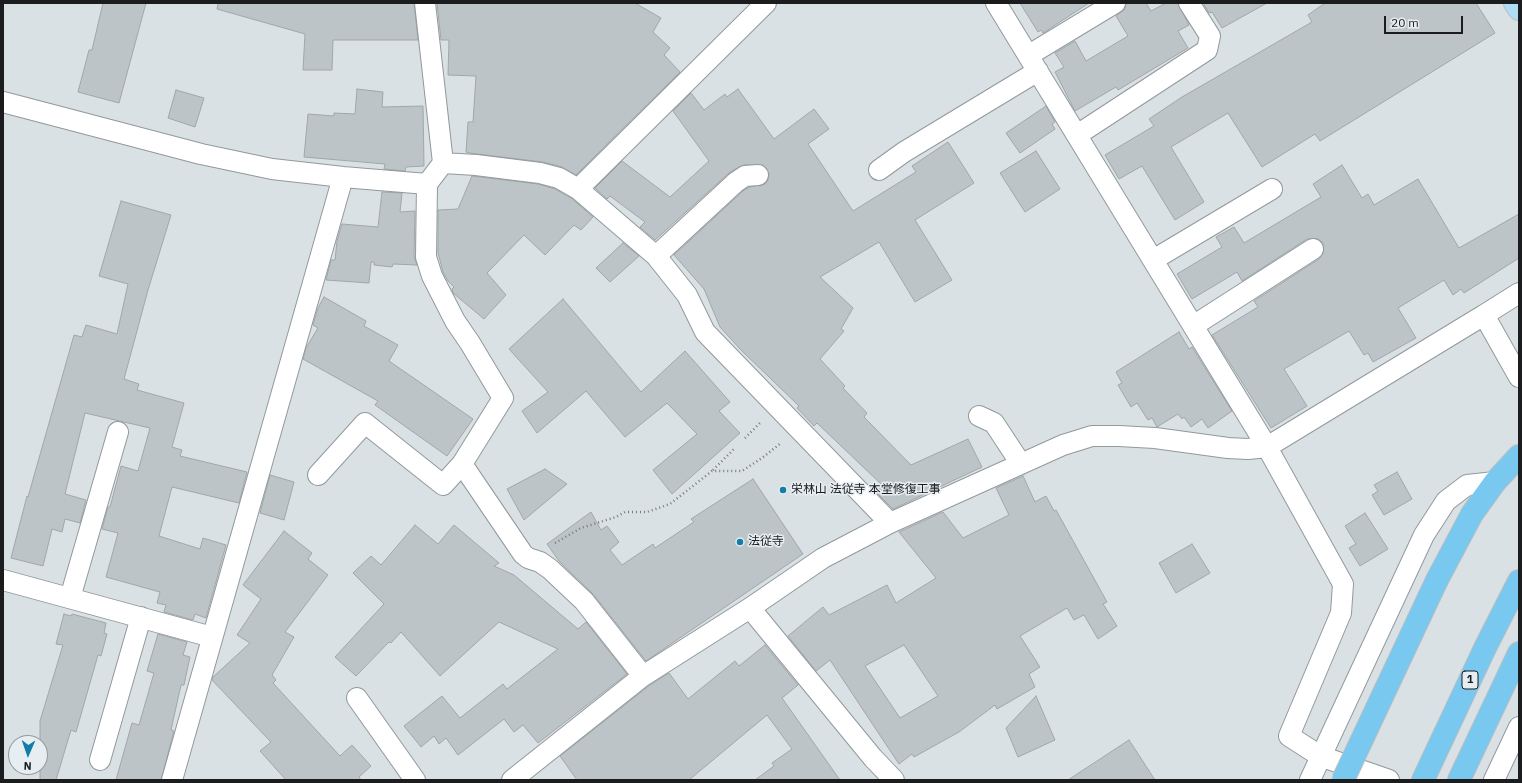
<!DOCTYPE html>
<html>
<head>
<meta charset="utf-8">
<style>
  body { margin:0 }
  #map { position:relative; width:1522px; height:783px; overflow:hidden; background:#dae1e5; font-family:"IBM Plex Sans",sans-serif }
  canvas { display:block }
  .frame { position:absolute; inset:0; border:4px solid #1a1c1e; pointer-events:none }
  .north { position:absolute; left:8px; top:735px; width:40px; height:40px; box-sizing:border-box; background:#e7eef2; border:1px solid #959a9d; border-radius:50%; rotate:182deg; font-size:11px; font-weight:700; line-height:16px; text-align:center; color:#1a1c1e }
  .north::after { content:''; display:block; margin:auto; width:14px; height:18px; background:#127ea7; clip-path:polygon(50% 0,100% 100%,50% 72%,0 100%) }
  .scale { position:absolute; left:1384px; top:16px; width:79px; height:18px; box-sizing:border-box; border:2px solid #1a1c1e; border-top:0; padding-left:5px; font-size:12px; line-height:14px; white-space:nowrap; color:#1a1c1e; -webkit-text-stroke:3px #e7eef2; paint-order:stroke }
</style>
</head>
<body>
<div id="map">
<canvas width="1522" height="783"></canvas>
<div class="frame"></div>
<div class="north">N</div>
<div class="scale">20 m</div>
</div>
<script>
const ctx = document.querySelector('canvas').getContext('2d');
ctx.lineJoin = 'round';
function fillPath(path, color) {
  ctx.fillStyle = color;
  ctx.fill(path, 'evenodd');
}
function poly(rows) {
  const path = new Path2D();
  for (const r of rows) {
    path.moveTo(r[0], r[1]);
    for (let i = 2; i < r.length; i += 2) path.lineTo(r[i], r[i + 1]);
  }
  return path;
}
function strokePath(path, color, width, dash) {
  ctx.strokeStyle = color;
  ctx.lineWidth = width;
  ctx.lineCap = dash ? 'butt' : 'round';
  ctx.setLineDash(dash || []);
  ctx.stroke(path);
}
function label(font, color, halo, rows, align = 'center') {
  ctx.font = font + ' "IBM Plex Sans","Noto Sans JP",sans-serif';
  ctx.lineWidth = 3;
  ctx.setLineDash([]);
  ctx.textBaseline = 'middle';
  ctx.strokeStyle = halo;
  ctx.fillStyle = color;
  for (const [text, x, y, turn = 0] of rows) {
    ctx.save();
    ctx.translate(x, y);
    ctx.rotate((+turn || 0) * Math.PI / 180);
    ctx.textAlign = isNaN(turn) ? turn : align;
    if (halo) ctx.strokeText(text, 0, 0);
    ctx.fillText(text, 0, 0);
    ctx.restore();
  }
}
const building = poly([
  [103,3,146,3,119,103,78,92,89,50,92,50,103,3],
  [218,3,414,3,418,40,333,40,332,70,303,70,305,34,217,9,218,3],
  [437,3,635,3,661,18,653,32,670,48,664,55,680,72,576,175,562,167,543,162,469,153,466,152,468,122,473,122,476,76,448,75,449,40,441,40,437,3],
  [1020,3,1089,3,1043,33,1041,30,1038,32,1020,3],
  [1126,3,1146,3,1151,11,1166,3,1178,3,1189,25,1178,31,1188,48,1118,90,1116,87,1075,111,1055,72,1064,67,1055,53,1075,41,1086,61,1128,36,1116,16,1125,9,1126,3],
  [1203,3,1267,3,1222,28,1212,12,1209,13,1203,3],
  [1325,3,1476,3,1495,33,1320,141,1315,134,1262,167,1228,113,1171,147,1204,202,1175,220,1142,166,1119,179,1105,155,1154,126,1149,119,1182,97,1312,22,1308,15,1325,3],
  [357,89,383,92,382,107,423,106,424,166,406,167,405,171,384,169,385,164,304,157,308,114,334,116,334,113,355,114,357,89],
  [738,89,774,139,814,109,829,129,808,144,853,211,916,172,912,166,948,142,974,183,915,220,952,280,915,302,879,242,820,277,853,308,841,329,844,331,820,359,845,386,843,388,867,413,864,417,911,465,968,439,982,467,893,509,873,489,881,484,817,423,814,426,797,408,799,406,741,350,720,327,704,289,674,255,743,191,749,187,765,184,768,180,769,174,763,165,744,165,730,172,655,240,640,227,645,222,610,196,607,199,595,188,622,161,670,197,709,161,673,111,691,93,704,110,725,94,727,97,738,89],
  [176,90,204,98,195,127,168,118,176,90],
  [1046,106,1055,122,1052,124,1055,129,1020,153,1006,133,1046,106],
  [1036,151,1060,189,1025,212,1000,173,1036,151],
  [1342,165,1362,198,1368,194,1374,205,1418,179,1459,248,1519,214,1519,258,1464,293,1461,289,1453,295,1444,280,1398,308,1416,338,1373,362,1368,353,1364,355,1349,331,1284,369,1307,406,1271,428,1212,335,1258,307,1254,301,1319,259,1323,254,1323,243,1318,239,1307,239,1242,281,1237,272,1192,299,1177,274,1222,247,1216,237,1234,227,1244,243,1321,197,1313,184,1342,165],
  [472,176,538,184,555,189,571,198,593,217,581,230,574,225,545,255,524,235,487,273,506,295,484,319,453,293,452,289,454,287,448,281,443,272,438,253,438,210,458,209,472,176],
  [382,192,402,193,400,212,415,211,414,257,417,265,393,264,392,267,374,265,374,262,371,262,369,283,326,280,331,260,335,260,337,241,342,224,378,227,382,192],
  [121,201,171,215,148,290,124,379,139,384,137,390,184,403,172,447,182,450,180,456,247,472,239,503,172,487,159,536,200,549,203,538,226,545,206,618,195,614,193,620,164,612,166,605,157,603,160,592,106,577,118,533,102,529,108,507,110,507,121,466,138,471,150,428,85,413,65,494,86,500,80,523,65,519,62,532,52,529,43,566,11,558,27,496,28,497,74,335,82,337,86,325,117,334,128,284,99,276,121,201],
  [623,243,639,256,610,282,596,268,623,243],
  [324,297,366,321,364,326,398,345,389,361,473,419,447,456,375,405,378,401,303,359,306,348,318,328,313,325,318,308,324,297],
  [563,299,641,392,685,351,730,402,719,411,740,433,672,494,653,470,697,434,667,403,625,437,586,391,537,433,522,411,548,392,509,349,563,299],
  [1179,332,1189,349,1192,347,1232,411,1208,428,1202,419,1191,427,1184,417,1182,419,1178,414,1157,427,1152,418,1148,420,1137,403,1131,407,1118,385,1122,383,1116,372,1179,332],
  [545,469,567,484,524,520,507,489,545,469],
  [1397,472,1412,499,1384,515,1372,495,1378,491,1374,485,1397,472],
  [270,475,294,482,284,520,260,513,270,475],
  [1023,476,1035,502,1046,496,1054,511,1056,510,1107,602,1103,604,1117,626,1098,639,1084,615,1074,620,1067,608,1020,636,1040,667,1029,674,1035,687,997,709,995,705,959,732,914,757,912,754,899,764,830,660,816,671,788,636,823,607,829,615,887,585,896,603,936,578,899,532,943,512,963,538,1009,515,996,488,1023,476],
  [904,645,938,696,900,718,865,666,904,645],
  [753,479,803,554,646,661,593,594,559,561,547,544,591,512,601,530,607,526,619,542,610,550,622,565,653,544,655,548,694,522,691,519,753,479],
  [1365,513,1388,549,1360,566,1349,548,1356,544,1345,526,1365,513],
  [415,525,438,544,454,525,499,563,494,566,514,575,578,629,586,622,627,674,538,743,523,725,514,732,504,719,458,755,446,738,439,744,434,736,421,747,404,726,442,696,460,718,503,684,507,689,558,649,499,622,440,676,401,632,391,643,389,642,356,676,335,657,384,604,353,573,371,556,381,565,415,525],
  [284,531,312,553,308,559,328,575,285,632,294,637,272,675,276,680,273,683,340,756,352,745,371,766,359,777,361,780,286,780,260,751,271,742,212,680,213,677,250,643,237,635,261,599,243,585,284,531],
  [1192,544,1210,573,1176,593,1159,563,1192,544],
  [64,614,71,616,72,614,106,623,104,633,107,634,101,656,98,655,76,732,71,730,56,780,40,780,40,721,63,645,56,644,64,614],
  [158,634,187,642,183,655,190,657,184,685,181,685,171,730,174,731,161,780,116,780,132,723,139,725,154,673,147,671,158,634],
  [765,645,798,685,782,698,840,780,755,780,774,766,772,763,792,749,767,715,689,780,577,780,560,756,650,685,669,673,688,699,735,661,739,666,765,645],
  [1036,696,1055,740,1018,757,1006,728,1036,696],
  [1129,740,1155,780,1068,780,1129,740]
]);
fillPath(building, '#bdc4c8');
strokePath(building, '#a0a6aa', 1);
const street = poly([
  [996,3,1267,447,1343,584,1341,613,1289,736,1320,756,1389,780],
  [1029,55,1115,3],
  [3,102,201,154,272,169,343,177,427,184,443,163,425,3],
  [1077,135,1207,50,1210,36,1189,3],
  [443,163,476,165,540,173,559,178,578,189,656,256,687,295,705,332,890,523],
  [879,170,904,152,1038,71],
  [578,189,766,3],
  [656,256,736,182,745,176,758,175],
  [1153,260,1272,189],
  [1484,315,1519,293],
  [1193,326,1313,249],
  [979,416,994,423,1021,464],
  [462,464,523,554,528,558,540,562,550,569,584,601,643,676],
  [318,475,365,423,443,485,462,464,503,398,470,343,455,321,432,276,426,257,427,184],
  [3,580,212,637],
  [70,598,118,432],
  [750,608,873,758,894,780],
  [357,698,415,780],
  [100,760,141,617],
  [172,780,343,177],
  [512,780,643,676,750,608,823,558,890,523,1063,445,1092,436,1119,436,1155,438,1228,448,1248,449,1267,447,1484,315,1519,377],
  [1310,780,1424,535,1446,501,1467,485,1495,482],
  [1494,780,1519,727]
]);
const primary = poly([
  [1515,3,1519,9]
]);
const highway = poly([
  [1437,580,1472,514,1495,482,1519,456],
  [1423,780,1485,648,1519,581],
  [1459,780,1519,653]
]);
strokePath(street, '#92999c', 22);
strokePath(primary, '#bfbfc0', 24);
strokePath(highway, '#bfbfc0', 24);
strokePath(poly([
  [745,438,761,422],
  [713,470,734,449],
  [555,543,581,528,616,517,625,512,647,512,670,504,712,471,742,471,762,458,781,443]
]), '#777b7e', 2.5, [1, 3]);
strokePath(street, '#fff', 20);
strokePath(primary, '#aedef5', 22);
strokePath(highway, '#78c8ef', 22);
const highwayBridge = poly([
  [1343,780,1437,580]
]);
strokePath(highwayBridge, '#bfbfc0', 24, []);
strokePath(highwayBridge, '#78c8ef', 22);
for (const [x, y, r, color] of [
  [783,490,4,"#127ea7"],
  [740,542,4,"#127ea7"]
]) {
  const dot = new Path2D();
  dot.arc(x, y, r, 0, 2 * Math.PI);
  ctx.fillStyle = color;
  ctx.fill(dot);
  strokePath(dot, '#e7eef2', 1.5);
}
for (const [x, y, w] of [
  [1470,680,16]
]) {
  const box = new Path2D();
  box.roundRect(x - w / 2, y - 9, w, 18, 3);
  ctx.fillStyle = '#e7eef2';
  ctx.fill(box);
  strokePath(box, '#1a1c1e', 1);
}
label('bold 11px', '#1a1c1e', null, [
  ["1",1470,680]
]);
label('12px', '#1a1c1e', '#e7eef2', [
  ["栄林山 法従寺 本堂修復工事",791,490],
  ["法従寺",748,542]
], 'left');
</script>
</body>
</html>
